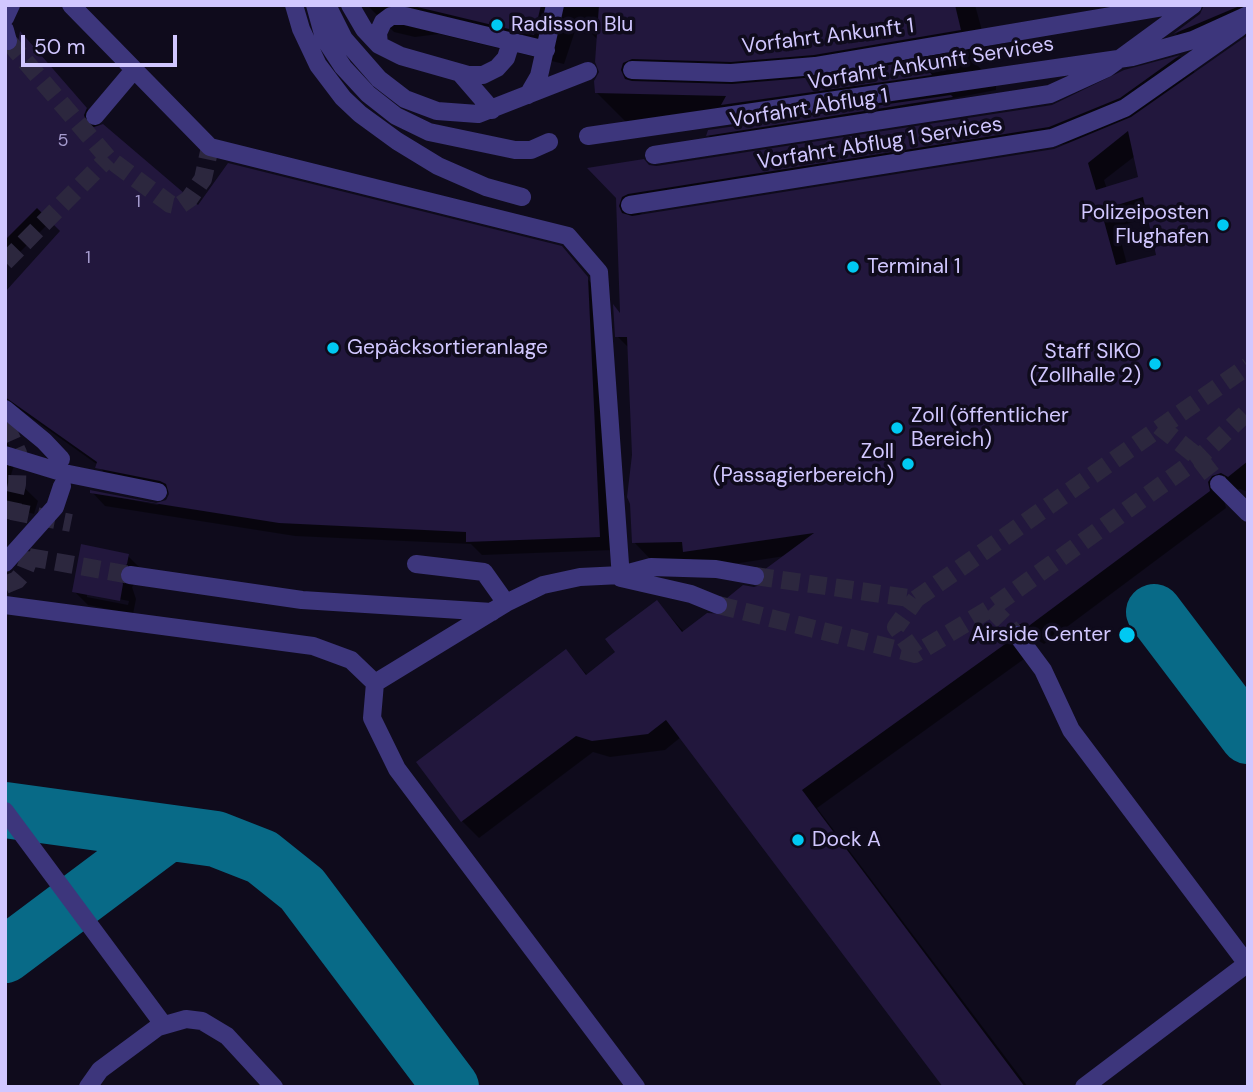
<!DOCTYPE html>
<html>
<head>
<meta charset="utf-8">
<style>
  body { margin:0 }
  #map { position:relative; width:1253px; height:1092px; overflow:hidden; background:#0f0b1c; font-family:"DM Sans",sans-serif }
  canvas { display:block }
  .frame { position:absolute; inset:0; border:7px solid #d1c7ff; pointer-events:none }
  .scale { position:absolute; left:21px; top:35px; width:156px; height:32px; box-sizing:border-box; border:4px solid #d1c7ff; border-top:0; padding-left:9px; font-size:21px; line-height:24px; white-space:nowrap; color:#d1c7ff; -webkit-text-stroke:5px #0f0b1c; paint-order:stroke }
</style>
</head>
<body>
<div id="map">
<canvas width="1253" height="1092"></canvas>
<div class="frame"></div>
<div class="scale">50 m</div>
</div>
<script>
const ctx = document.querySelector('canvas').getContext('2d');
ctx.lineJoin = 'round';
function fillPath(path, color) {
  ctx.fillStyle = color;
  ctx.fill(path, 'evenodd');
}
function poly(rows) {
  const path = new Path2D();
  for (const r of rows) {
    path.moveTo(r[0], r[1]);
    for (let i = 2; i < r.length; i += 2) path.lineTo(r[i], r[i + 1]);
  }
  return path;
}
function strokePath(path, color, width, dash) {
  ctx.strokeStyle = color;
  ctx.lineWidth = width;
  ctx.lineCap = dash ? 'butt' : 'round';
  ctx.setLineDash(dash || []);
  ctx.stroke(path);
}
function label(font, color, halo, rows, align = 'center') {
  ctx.font = font + ' "DM Sans",sans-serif';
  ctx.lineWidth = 7;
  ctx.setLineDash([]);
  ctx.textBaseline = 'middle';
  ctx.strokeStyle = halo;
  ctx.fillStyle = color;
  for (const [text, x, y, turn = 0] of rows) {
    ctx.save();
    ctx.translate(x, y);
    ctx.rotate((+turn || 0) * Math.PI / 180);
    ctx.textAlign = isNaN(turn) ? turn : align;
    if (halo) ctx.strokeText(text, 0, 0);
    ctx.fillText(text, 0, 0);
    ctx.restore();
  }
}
fillPath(poly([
  [367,5,975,5,990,60,974,62,996,84,996,90,716,144,708,135,741,125,626,122,596,92,601,72,598,40,583,25,576,28,564,64,439,34,415,37,394,32],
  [1204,5,1248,5,1248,27,1192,50,1176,34,1202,15],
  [21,34,100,123,98,128,198,208,570,259,592,284,613,550,482,555,471,544,295,536,105,506,92,492,157,505,167,501,171,493,111,481,98,465,5,399,5,294,62,231,52,220,5,267,5,54,17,51],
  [1248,36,1248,492,1240,489,1228,492,1224,500,1226,508,1044,644,1039,641,1028,642,1024,659,817,808,1028,1087,945,1087,681,737,665,750,610,757,593,752,479,838,462,821,418,763,566,651,588,676,617,652,657,602,684,632,725,616,754,589,764,585,785,556,701,569,691,559,651,560,634,542,630,349,617,336,622,316,617,197,649,167,1052,107,1125,71,1180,57,1196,74],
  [1070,143,1054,151,637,217,646,210],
  [1135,156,1140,178,1107,189,1104,180],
  [1149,217,1158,257,1127,264,1117,227],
  [5,439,20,462,14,465,11,475,38,501,34,514,17,509,5,518],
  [128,556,142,570,140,578,132,587,136,599,133,614,88,605,74,591],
  [87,593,129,601,128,605,87,597]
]), '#0007');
strokePath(poly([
  [1154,612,1248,736],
  [5,810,216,839,262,857,302,889,451,1087],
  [5,955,168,833]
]), '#086a87', 56);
fillPath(poly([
  [409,5,541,5,534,35],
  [599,5,955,5,961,30,814,55,731,62,632,59,623,63,621,70,625,79,632,81,732,84,816,77,967,52,968,56,967,60,928,70,932,75,721,105,726,96,595,93,594,81,599,72,595,62],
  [1204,5,1242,5,1173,34,1200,14],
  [20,31,87,108,84,115,87,124,94,127,103,124,198,205,228,163,562,246,588,277,600,537,466,542,466,532,279,523,90,493,90,490,156,503,166,500,169,494,166,484,160,481,95,468,97,462,5,397,5,292,60,231,37,208,5,240,5,52,17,48],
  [1248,35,1248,461,1228,477,1221,473,1212,476,1208,482,1210,491,1026,628,1021,624,1011,626,1006,631,1008,642,802,790,1025,1087,943,1087,666,720,648,734,592,741,576,736,461,822,416,762,566,649,586,675,615,652,605,639,657,600,682,632,707,613,724,614,729,609,727,598,743,585,754,587,763,584,766,577,764,570,814,533,683,552,682,542,632,543,630,504,627,497,632,455,627,337,615,337,613,304,620,313,616,198,587,168,644,159,649,165,656,166,1052,105,1124,70,1180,55,1120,98,1049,127,628,194,622,197,619,206,622,213,632,216,1054,149,1131,117],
  [1128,131,1138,177,1096,190,1088,163],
  [1143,197,1156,255,1116,265,1101,210],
  [951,95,953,97,706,136,708,130],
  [81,544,129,554,127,564,119,573,123,584,120,601,72,592]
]), '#22173d');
strokePath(poly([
  [8,41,108,158,170,204,179,206,189,199,203,179,210,147],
  [5,262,108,158],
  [5,424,18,453,17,484,8,526],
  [1159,426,1199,458,1219,484],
  [11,511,71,523],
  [29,557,130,575],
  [755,576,916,599,1248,366],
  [5,585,17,580,24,572,28,562,27,546],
  [718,605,915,654,991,608,1199,458,1248,411],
  [991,608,1017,635],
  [915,654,896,627,916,599]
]), '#2c273e', 18, [18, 9]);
strokePath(poly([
  [71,5,210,147,568,236,599,272,621,578,691,594,718,605],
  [294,5,301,29,318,65,343,98,360,114,397,141,438,166,486,187,522,197],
  [315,5,324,38,343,67,368,94,396,116,429,132,515,150,531,150,549,142],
  [327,5,344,39,379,79,405,99,437,111,478,114,588,71],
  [350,5,364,29,379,45,401,56,468,75,483,75,497,68,506,58,511,42],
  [5,18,11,5],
  [5,30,8,41],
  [379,45,378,33,383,22,391,16,405,16,546,50],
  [632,70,731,73,815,66,1176,5],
  [460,73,492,110],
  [528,95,539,76,555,5],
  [95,116,133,71],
  [588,136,1132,57,1193,40,1248,15],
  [654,155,1050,94,1107,68,1193,5],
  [630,205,1052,138,1125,108,1239,28],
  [5,409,44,441,61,459],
  [5,455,64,473,158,492],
  [1219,484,1248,513],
  [5,563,55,507,62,486],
  [416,564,484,572,506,603],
  [130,575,302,600,492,612],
  [5,605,313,646,351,660,375,683,506,603,543,585,580,577,621,575,651,567,716,569,755,576],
  [1017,635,1043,670,1071,730,1248,965],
  [375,683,372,718,397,769,636,1087],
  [5,811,163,1024],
  [88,1087,100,1070,158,1027,186,1019,202,1021,227,1036,274,1087],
  [1084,1087,1248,963]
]), '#3d367c', 18);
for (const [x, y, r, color] of [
  [497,25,7,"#00c9f2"],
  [1223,225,7,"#00c9f2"],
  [853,267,7,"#00c9f2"],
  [333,348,7,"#00c9f2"],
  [1155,364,7,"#00c9f2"],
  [897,428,7,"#00c9f2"],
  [908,464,7,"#00c9f2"],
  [1127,635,9,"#00c9f2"],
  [798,840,7,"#00c9f2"]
]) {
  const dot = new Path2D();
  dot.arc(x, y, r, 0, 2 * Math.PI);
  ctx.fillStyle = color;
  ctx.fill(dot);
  strokePath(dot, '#0f0b1c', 2.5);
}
label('18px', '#a59bce', null, [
  ["5",63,141],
  ["1",138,202],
  ["1",88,258]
]);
label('21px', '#d1c7ff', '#0f0b1c', [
  ["Radisson Blu",511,25],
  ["Polizeiposten",1209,213,"right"],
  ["Flughafen",1209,237,"right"],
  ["Terminal 1",867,267],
  ["Gepäcksortieranlage",347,348],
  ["Staff SIKO",1141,352,"right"],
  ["(Zollhalle 2)",1141,376,"right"],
  ["Zoll (öffentlicher",911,416],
  ["Bereich)",911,440],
  ["Zoll",894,452,"right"],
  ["(Passagierbereich)",894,476,"right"],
  ["Airside Center",1111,635,"right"],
  ["Dock A",812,840]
], 'left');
label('21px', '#d1c7ff', '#0f0b1c', [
  ["Vorfahrt Ankunft 1",828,37,-7],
  ["Vorfahrt Ankunft Services",931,64,-9],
  ["Vorfahrt Abflug 1",809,109,-9],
  ["Vorfahrt Abflug 1 Services",880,144,-9]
]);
</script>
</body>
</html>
